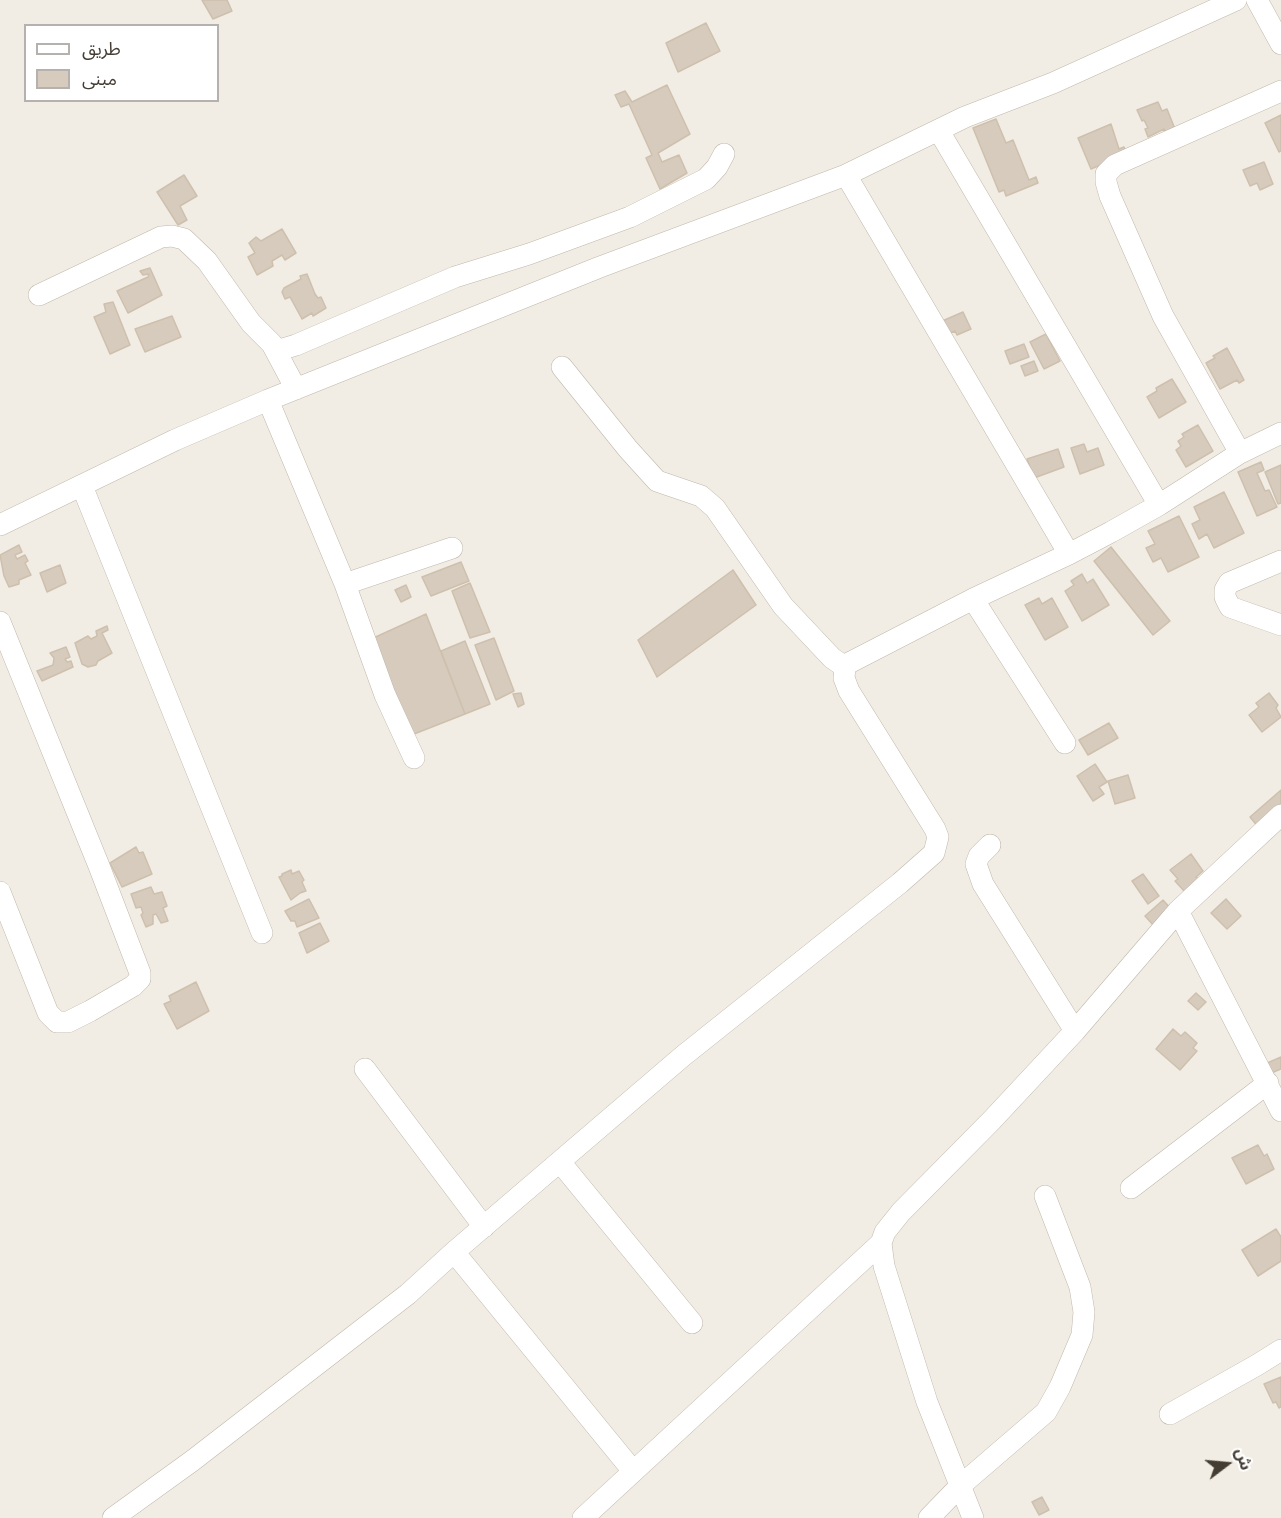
<!DOCTYPE html>
<html>
<head>
<meta charset="utf-8">
<style>
  body { margin:0 }
  #map { position:relative; width:1281px; height:1518px; overflow:hidden; background:#f2ede4; font-family:"Golos Text","Noto Sans Arabic",sans-serif }
  canvas { display:block }
  .legend { position:absolute; left:24px; top:24px; width:195px; height:78px; box-sizing:border-box; background:#fff; border:2px solid #b4b1ae; margin:0; padding:8px 10px; list-style:none; font-size:18px; color:#443d34 }
  .legend li { display:flex; align-items:center; gap:12px; height:30px }
  .legend b { width:30px; border:2px solid #b4b1ae }
  .north { position:absolute; left:1197px; top:1434px; width:60px; height:60px; -webkit-text-stroke:4px #fff; paint-order:stroke; rotate:74deg; font-size:16px; font-weight:700; line-height:24px; text-align:center; color:#443d34 }
  .north::after { content:''; display:block; margin:auto; width:21px; height:27px; background:#443d34; clip-path:polygon(50% 0,100% 100%,50% 72%,0 100%) }
</style>
</head>
<body>
<div id="map">
<canvas width="1281" height="1518"></canvas>
<ul class="legend">
<li><b style="height:8px;background:#fff"></b>طريق</li>
<li><b style="height:16px;background:#d6cbbd"></b>مبنى</li>
</ul>
<div class="north">ش</div>
</div>
<script>
const ctx = document.querySelector('canvas').getContext('2d');
ctx.lineJoin = 'round';
function fillPath(path, color) {
  ctx.fillStyle = color;
  ctx.fill(path, 'evenodd');
}
function poly(rows) {
  const path = new Path2D();
  for (const r of rows) {
    path.moveTo(r[0], r[1]);
    for (let i = 2; i < r.length; i += 2) path.lineTo(r[i], r[i + 1]);
  }
  return path;
}
function strokePath(path, color, width, dash) {
  ctx.strokeStyle = color;
  ctx.lineWidth = width;
  ctx.lineCap = dash ? 'butt' : 'round';
  ctx.setLineDash(dash || []);
  ctx.stroke(path);
}
const building = poly([
  [202,0,227,0,232,11,213,19,202,0],
  [706,23,720,51,678,72,666,43,706,23],
  [667,85,690,134,658,153,662,162,679,155,687,173,660,189,646,158,652,155,629,104,621,107,615,95,625,91,632,102,667,85],
  [1158,102,1162,111,1167,109,1175,129,1166,133,1164,129,1148,137,1145,129,1148,128,1144,120,1142,121,1137,110,1158,102],
  [1281,115,1281,151,1279,152,1265,123,1281,115],
  [996,119,1006,143,1013,140,1029,180,1036,177,1038,183,1006,196,1004,190,999,192,973,128,996,119],
  [1111,124,1119,149,1124,147,1127,154,1091,169,1078,138,1111,124],
  [1264,162,1273,184,1260,190,1257,183,1250,186,1243,170,1264,162],
  [184,175,197,196,180,206,187,220,178,225,157,192,184,175],
  [282,229,296,253,285,260,282,255,272,261,273,266,257,275,248,257,255,253,249,243,256,237,261,241,282,229],
  [150,268,162,295,128,313,117,291,148,277,149,274,143,275,140,271,150,268],
  [307,274,315,294,318,298,321,297,326,308,313,316,312,313,302,319,290,297,285,299,282,292,284,288,301,279,300,276,307,274],
  [113,302,130,345,110,354,94,317,106,312,104,304,113,302],
  [963,312,971,329,957,335,955,331,946,335,940,322,963,312],
  [172,316,181,337,145,352,135,329,172,316],
  [1046,334,1060,361,1044,369,1030,342,1046,334],
  [1024,344,1029,357,1010,364,1005,351,1024,344],
  [1227,348,1244,380,1239,383,1237,380,1220,389,1206,363,1215,358,1213,356,1227,348],
  [1034,361,1038,371,1025,376,1021,366,1034,361],
  [1172,379,1186,402,1159,418,1147,397,1157,391,1156,388,1172,379],
  [1198,425,1213,451,1186,467,1176,450,1181,446,1178,441,1184,437,1182,434,1198,425],
  [1084,444,1087,452,1098,448,1104,465,1080,474,1071,448,1084,444],
  [1058,449,1064,467,1034,478,1027,459,1058,449],
  [1261,462,1264,470,1257,473,1265,491,1269,490,1277,507,1257,516,1238,472,1261,462],
  [1281,465,1281,503,1278,504,1265,472,1281,465],
  [1224,492,1244,533,1214,548,1207,534,1199,539,1192,524,1200,520,1194,507,1224,492],
  [1179,516,1199,557,1168,572,1161,558,1153,562,1146,548,1155,544,1148,531,1179,516],
  [19,545,22,552,15,555,17,559,25,555,28,561,25,563,31,575,19,580,19,584,9,587,4,576,0,555,19,545],
  [1111,547,1170,621,1153,635,1094,561,1111,547],
  [461,562,469,581,431,596,422,577,461,562],
  [60,565,66,583,47,592,40,573,60,565],
  [733,570,756,605,657,677,638,640,733,570],
  [1082,574,1087,583,1093,579,1109,605,1082,621,1065,591,1074,585,1071,581,1082,574],
  [470,583,490,632,470,638,452,591,470,583],
  [406,585,411,597,401,602,395,590,406,585],
  [1039,598,1042,604,1052,598,1068,627,1045,640,1025,605,1039,598],
  [426,614,465,714,409,736,369,640,426,614],
  [107,626,108,630,102,633,112,653,98,661,96,665,88,667,82,664,75,643,88,636,91,639,97,636,96,631,107,626],
  [494,638,514,691,496,700,475,645,494,638],
  [465,641,490,704,465,714,441,651,465,641],
  [66,647,70,657,65,659,67,662,71,661,73,667,42,681,37,671,53,665,54,658,50,653,66,647],
  [521,693,524,704,518,707,513,694,521,693],
  [1269,693,1278,705,1276,708,1281,717,1262,732,1249,715,1259,707,1256,703,1269,693],
  [1109,723,1118,738,1088,755,1079,740,1109,723],
  [1095,764,1107,782,1099,787,1104,794,1093,801,1077,776,1095,764],
  [1128,775,1135,798,1115,804,1108,781,1128,775],
  [1281,790,1281,808,1259,828,1250,817,1281,790],
  [136,847,139,853,143,852,152,874,122,887,110,863,136,847],
  [1191,854,1203,871,1196,877,1199,879,1185,892,1175,881,1178,879,1170,870,1191,854],
  [291,870,292,874,299,871,304,880,302,882,306,891,300,893,291,900,279,877,282,876,282,874,291,870],
  [1143,874,1159,896,1148,904,1132,881,1143,874],
  [151,887,154,894,162,892,167,906,163,908,168,921,161,923,156,914,153,915,153,924,146,927,141,915,143,913,141,907,136,908,131,894,151,887],
  [309,899,319,918,297,927,295,921,291,921,285,911,309,899],
  [1226,899,1241,916,1227,929,1211,913,1226,899],
  [1163,900,1172,910,1154,926,1145,916,1163,900],
  [320,923,329,941,307,953,299,933,320,923],
  [196,982,209,1011,177,1029,164,1004,171,1001,169,996,196,982],
  [1196,993,1206,1002,1198,1010,1188,1001,1196,993],
  [1173,1029,1181,1036,1185,1032,1197,1043,1193,1048,1197,1051,1180,1070,1156,1049,1173,1029],
  [1281,1057,1281,1069,1269,1074,1265,1064,1281,1057],
  [1258,1145,1264,1156,1267,1154,1274,1169,1246,1184,1232,1158,1258,1145],
  [1276,1229,1281,1237,1281,1261,1258,1276,1242,1250,1276,1229],
  [1281,1377,1281,1407,1279,1408,1276,1402,1273,1403,1264,1384,1281,1377],
  [1042,1497,1049,1510,1039,1515,1032,1502,1042,1497]
]);
fillPath(building, '#d6cbbd');
strokePath(building, '#cec0ad', 1.5);
const minor = poly([
  [1257,0,1281,44],
  [939,131,1159,505],
  [846,175,1069,554],
  [39,295,161,237,172,236,184,239,207,261,251,323,272,344,296,389],
  [276,351,296,345,455,277,529,254,630,217,706,179,717,167,724,154],
  [562,367,628,449,657,481,701,496,715,508,783,606,832,658,845,667],
  [268,400,345,584,385,695,414,758],
  [1240,453,1163,316,1110,196,1106,182,1106,174,1115,165,1281,91],
  [82,486,262,933],
  [0,525,175,440,268,400,600,267,846,175,965,117,1053,83,1236,0],
  [1281,561,1229,583,1225,590,1225,597,1230,607,1281,625],
  [345,584,452,548],
  [973,599,1065,743],
  [0,622,99,866,140,973,140,979,133,986,90,1011,68,1022,57,1022,48,1013,0,892],
  [990,845,979,856,976,864,983,884,1075,1031],
  [1178,911,1281,1111],
  [365,1069,484,1227],
  [560,1162,692,1323],
  [1131,1188,1268,1083],
  [454,1252,633,1471],
  [1170,1414,1257,1365,1281,1350],
  [113,1518,192,1461,408,1294,454,1252,683,1056,900,883,934,853,938,837,935,829,849,691,844,678,845,667,849,663,973,599,1069,554,1111,532,1159,505,1240,453,1281,433],
  [583,1518,881,1243],
  [929,1518,960,1486,1046,1412,1060,1387,1082,1335,1084,1312,1080,1287,1045,1196],
  [973,1518,927,1402,884,1266,881,1243,885,1232,901,1212,992,1120,1075,1031,1178,911,1281,815]
]);
strokePath(minor, '#c0b7aa', 22);
strokePath(minor, '#fff', 21);
</script>
</body>
</html>
